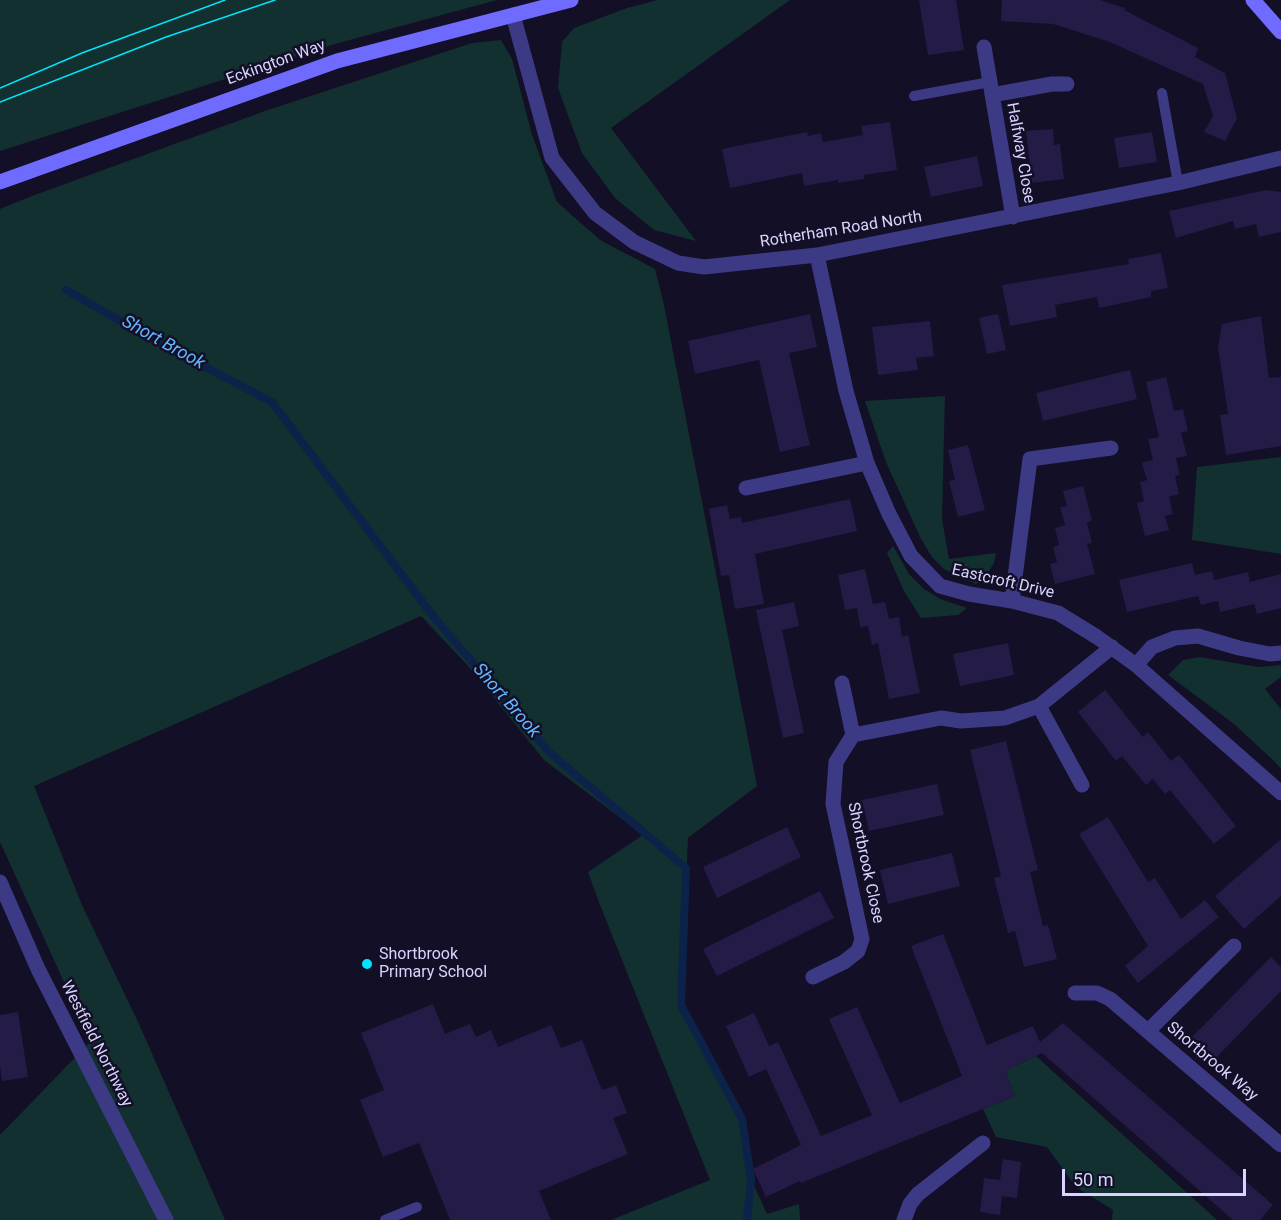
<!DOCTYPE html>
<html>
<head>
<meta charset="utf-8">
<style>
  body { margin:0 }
  #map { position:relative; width:1281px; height:1220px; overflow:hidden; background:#130f26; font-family:Roboto,sans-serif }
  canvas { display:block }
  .scale { position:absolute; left:1062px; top:1169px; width:184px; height:27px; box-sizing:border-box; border:3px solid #d9d4ff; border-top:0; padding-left:8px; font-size:18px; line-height:21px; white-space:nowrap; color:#d9d4ff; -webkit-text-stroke:4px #130f26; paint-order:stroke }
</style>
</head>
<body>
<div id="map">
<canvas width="1281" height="1220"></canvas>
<div class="scale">50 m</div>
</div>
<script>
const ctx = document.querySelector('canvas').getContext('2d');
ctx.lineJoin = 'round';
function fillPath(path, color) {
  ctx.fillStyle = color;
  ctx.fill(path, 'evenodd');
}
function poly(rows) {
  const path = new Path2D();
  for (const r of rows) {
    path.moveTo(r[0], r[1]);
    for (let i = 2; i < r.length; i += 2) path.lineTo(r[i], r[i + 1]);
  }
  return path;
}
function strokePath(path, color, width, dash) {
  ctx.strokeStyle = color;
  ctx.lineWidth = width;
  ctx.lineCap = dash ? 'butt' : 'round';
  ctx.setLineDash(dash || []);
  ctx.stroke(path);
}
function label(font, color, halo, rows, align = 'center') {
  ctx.font = font + ' Roboto,sans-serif';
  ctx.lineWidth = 5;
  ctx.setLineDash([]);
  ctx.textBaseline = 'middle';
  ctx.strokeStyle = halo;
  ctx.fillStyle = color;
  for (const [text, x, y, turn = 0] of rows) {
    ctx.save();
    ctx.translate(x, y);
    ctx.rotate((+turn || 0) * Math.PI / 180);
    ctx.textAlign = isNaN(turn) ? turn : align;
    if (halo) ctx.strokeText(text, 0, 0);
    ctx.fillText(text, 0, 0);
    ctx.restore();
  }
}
fillPath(poly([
  [0,0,497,0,335,44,0,151],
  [658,0,790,0,611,128,696,241,654,230,615,198,582,153,558,88,562,42,574,28,627,8],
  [501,40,512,59,532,135,557,202,600,240,655,269,664,305,757,786,688,838,681,1005,742,1119,751,1179,767,1214,799,1204,800,1220,611,1220,710,1180,600,905,588,872,643,835,544,760,469,667,421,616,34,786,82,905,139,1024,225,1220,0,1220,0,1135,91,1041,0,842,0,209,32,196,265,111,472,43],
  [945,396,942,519,949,559,996,553,994,563,989,571,976,584,944,569,932,557,921,539,886,462,865,401],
  [1281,457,1281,554,1192,540,1197,467],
  [893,546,909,574,924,589,940,599,967,608,958,615,921,618,904,591,887,553],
  [1200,657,1258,667,1281,665,1281,677,1265,689,1281,709,1281,769,1274,761,1234,724,1168,675,1183,660],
  [1036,1056,1217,1220,1112,1220,1113,1210,1076,1187,1047,1147,996,1137,983,1109,1015,1096,1005,1071]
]), '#12302f');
strokePath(poly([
  [66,290,163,345,272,402,433,616,549,752,686,868,681,1005,742,1119,751,1179,747,1220]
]), '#0c2248', 8);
fillPath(poly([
  [919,0,956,0,964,50,928,55],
  [1002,0,1100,0,1125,8,1124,10,1198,48,1195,57,1225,73,1237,118,1225,141,1204,132,1213,116,1203,84,1110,42,1053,24,1001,21],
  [890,122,897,170,864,175,864,179,838,183,838,180,804,186,802,173,730,188,722,149,807,132,808,136,821,133,823,142,863,135,861,126],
  [1053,129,1054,145,1060,144,1064,179,1032,183,1026,131],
  [1152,132,1157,162,1119,168,1114,138],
  [977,156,983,186,931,197,924,167],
  [1266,190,1281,192,1281,232,1259,237,1256,224,1235,229,1233,221,1176,238,1169,211],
  [1161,253,1168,288,1151,291,1151,297,1099,308,1097,297,1055,305,1057,317,1010,326,1002,285,1129,264,1128,259],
  [810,314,817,347,789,353,810,445,780,452,759,360,695,374,688,341],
  [998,314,1006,350,987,354,979,318],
  [1261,316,1269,378,1281,377,1281,446,1226,455,1220,415,1228,414,1218,348,1222,324],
  [930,321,934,356,916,358,918,370,878,375,872,327],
  [1130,370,1137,399,1043,421,1036,393],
  [1166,377,1174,411,1183,409,1188,431,1181,433,1187,456,1176,458,1180,475,1175,476,1179,494,1169,497,1173,514,1165,516,1169,530,1145,536,1137,503,1144,501,1140,482,1147,480,1142,463,1153,460,1148,439,1159,437,1146,382],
  [968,445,985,510,958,517,949,481,955,480,948,450],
  [1083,486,1092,520,1087,523,1092,543,1087,544,1095,574,1055,584,1050,564,1057,562,1053,547,1059,545,1055,528,1065,525,1060,507,1067,506,1063,491],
  [850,499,857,531,755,554,764,604,735,609,729,575,721,576,709,509,727,505,730,519,741,517,742,523],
  [1192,563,1195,575,1212,571,1214,580,1248,572,1250,582,1281,574,1281,608,1257,614,1254,604,1220,612,1218,601,1201,605,1198,596,1127,612,1119,580],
  [865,569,873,604,885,602,889,619,899,617,902,637,908,635,920,693,889,699,878,643,872,645,868,626,860,627,857,608,845,610,838,575],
  [794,602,799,626,782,630,804,733,783,738,756,610],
  [1008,643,1014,675,960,686,953,654],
  [1105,690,1143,737,1148,732,1171,761,1179,755,1236,826,1214,844,1170,790,1165,794,1153,779,1146,785,1122,756,1116,761,1078,712],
  [1006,741,1038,870,1030,872,1043,926,1048,925,1057,959,1024,967,1015,931,1008,933,994,878,1001,876,970,750],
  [937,784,944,815,869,831,862,800],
  [1108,817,1148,882,1155,878,1181,919,1205,900,1219,917,1138,983,1125,966,1148,946,1079,834],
  [787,827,801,857,717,898,703,867],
  [1281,839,1281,896,1244,929,1215,896],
  [952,853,960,886,888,904,880,870],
  [820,891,834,918,717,976,703,949],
  [943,934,987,1045,1033,1026,1040,1042,1063,1023,1273,1205,1260,1220,1233,1220,1042,1053,1005,1071,1015,1096,801,1183,800,1181,766,1197,753,1169,801,1145,766,1069,749,1077,726,1026,754,1013,769,1046,778,1042,821,1136,872,1115,829,1019,857,1007,900,1103,962,1076,911,946],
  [1271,957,1281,967,1281,991,1214,1060,1192,1037],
  [433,1004,445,1034,470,1024,476,1037,491,1030,498,1047,551,1025,561,1048,582,1040,602,1090,616,1085,627,1113,613,1118,628,1154,539,1191,551,1220,450,1220,419,1143,383,1157,360,1100,384,1090,361,1033],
  [18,1012,28,1077,2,1081,0,1065,0,1015],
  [1003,1159,1021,1162,1017,1198,1002,1196,1000,1215,980,1212,984,1178,1000,1180]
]), '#241b47');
strokePath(poly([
  [1162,93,1178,183],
  [914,96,990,82],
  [385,1220,417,1207]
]), '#3d3a85', 10);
strokePath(poly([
  [513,15,552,158,595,213,634,242,678,263,704,267,817,255,1178,183,1281,158],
  [984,47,1013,217],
  [992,95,1052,84,1067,84],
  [817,255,846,391,867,463,889,514,911,556,940,586,969,594,1012,601,1058,613,1097,637,1136,665,1281,793],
  [746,488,867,463],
  [1012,601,1030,459,1111,448],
  [1136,665,1152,647,1175,638,1198,636,1239,648,1270,654,1281,653],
  [842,683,853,735],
  [1039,706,1082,785],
  [853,735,941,718,961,721,1005,718,1039,706,1112,647],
  [0,882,38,969,166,1220],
  [813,977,844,962,858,951,862,939,833,804,836,762,853,735],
  [1075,993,1097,993,1110,999,1281,1145],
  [1148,1031,1234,946],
  [904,1220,910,1204,918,1194,983,1143]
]), '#3d3a85', 15);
strokePath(poly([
  [1253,0,1281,32],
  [0,182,337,61,571,0]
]), '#6f6bff', 15);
strokePath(poly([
  [0,88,82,53,225,0],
  [0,102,166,37,275,0]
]), '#00e5ff', 1.5);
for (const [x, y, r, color] of [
  [367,964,6,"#00e5ff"]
]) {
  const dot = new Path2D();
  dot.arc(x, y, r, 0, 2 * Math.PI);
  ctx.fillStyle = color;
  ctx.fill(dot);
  strokePath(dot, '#130f26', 2);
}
label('16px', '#d9d4ff', '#130f26', [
  ["Eckington Way",276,63,-20],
  ["Halfway Close",1020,153,80],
  ["Rotherham Road North",841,230,-9],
  ["Eastcroft Drive",1003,582,13],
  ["Shortbrook Close",865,863,78],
  ["Westfield Northway",96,1044,63],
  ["Shortbrook Way",1212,1062,40]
]);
label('16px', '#d9d4ff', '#130f26', [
  ["Shortbrook",379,955],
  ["Primary School",379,973]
], 'left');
label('italic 18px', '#62b6ff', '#130f26', [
  ["Short Brook",163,343,29],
  ["Short Brook",506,701,49]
]);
</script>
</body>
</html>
